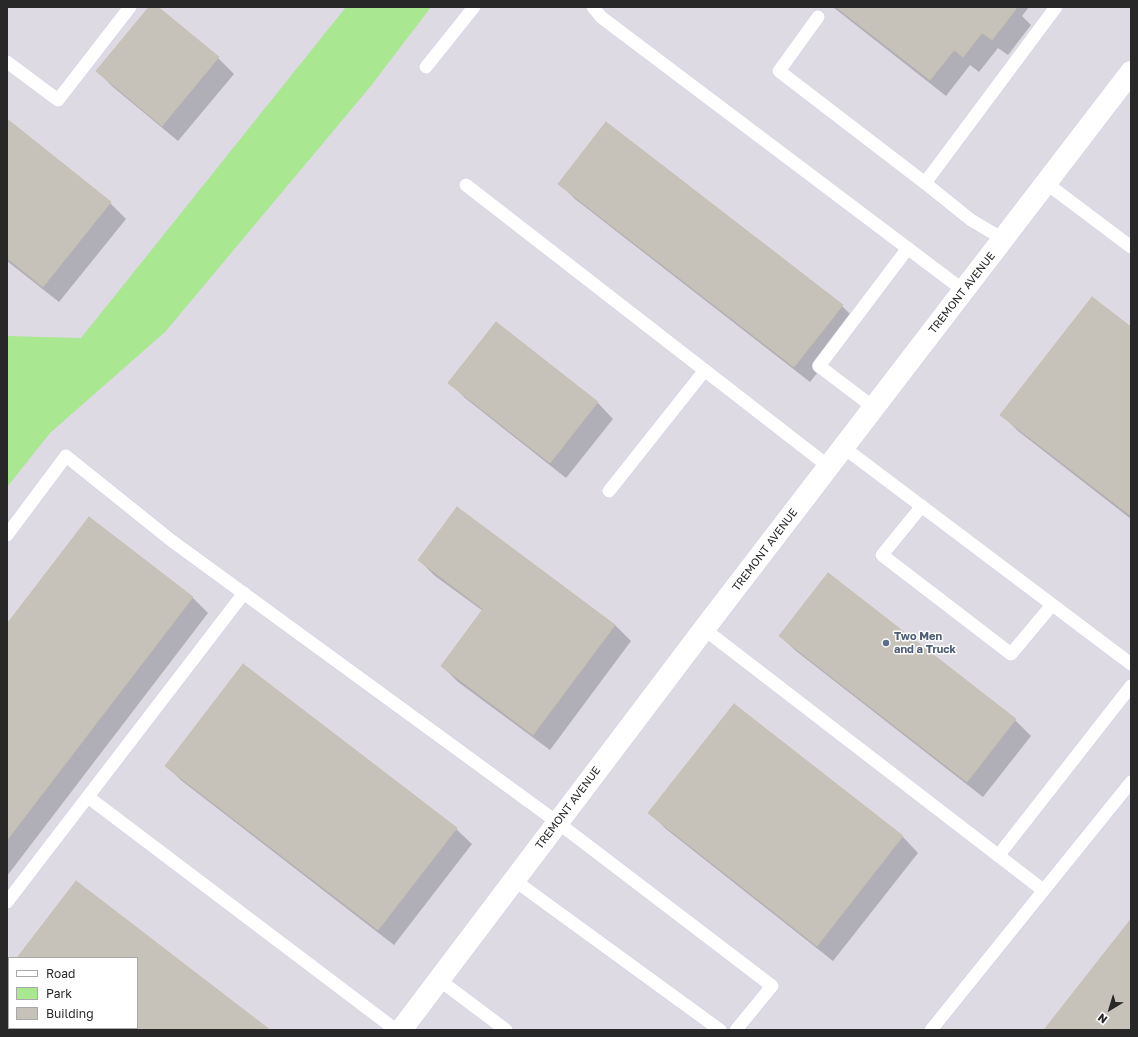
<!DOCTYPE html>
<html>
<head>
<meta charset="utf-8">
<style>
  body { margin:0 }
  #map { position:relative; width:1138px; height:1037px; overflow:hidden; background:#ece5d9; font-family:"Golos Text",sans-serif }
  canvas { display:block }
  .frame { position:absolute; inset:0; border:8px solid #282828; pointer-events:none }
  .legend { position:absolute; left:8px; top:957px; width:130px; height:72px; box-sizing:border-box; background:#fff; border:1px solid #a9a9a9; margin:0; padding:5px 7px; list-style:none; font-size:12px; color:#282828 }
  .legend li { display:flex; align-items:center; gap:8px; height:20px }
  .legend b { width:20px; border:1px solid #a9a9a9 }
  .north { position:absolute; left:1090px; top:989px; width:40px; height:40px; -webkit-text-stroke:3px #fff; paint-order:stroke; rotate:218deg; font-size:11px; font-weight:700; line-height:16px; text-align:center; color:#282828 }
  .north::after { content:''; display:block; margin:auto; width:14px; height:18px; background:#282828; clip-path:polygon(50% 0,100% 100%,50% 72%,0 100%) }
</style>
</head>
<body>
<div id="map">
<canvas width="1138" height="1037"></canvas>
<div class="frame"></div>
<ul class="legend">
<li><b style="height:5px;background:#fff"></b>Road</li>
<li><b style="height:11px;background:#a9e791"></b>Park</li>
<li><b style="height:11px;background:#c7c2b9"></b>Building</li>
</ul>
<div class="north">N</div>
</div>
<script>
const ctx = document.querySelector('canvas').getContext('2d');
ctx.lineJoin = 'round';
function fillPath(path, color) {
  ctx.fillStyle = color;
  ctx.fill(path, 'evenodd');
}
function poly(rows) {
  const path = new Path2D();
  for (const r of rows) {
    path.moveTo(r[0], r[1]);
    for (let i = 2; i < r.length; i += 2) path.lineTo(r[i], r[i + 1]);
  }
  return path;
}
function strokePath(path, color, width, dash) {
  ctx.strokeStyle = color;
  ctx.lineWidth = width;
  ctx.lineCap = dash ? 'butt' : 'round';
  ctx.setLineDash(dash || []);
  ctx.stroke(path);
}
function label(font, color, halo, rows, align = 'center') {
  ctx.font = font + ' "Golos Text",sans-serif';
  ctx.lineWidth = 3;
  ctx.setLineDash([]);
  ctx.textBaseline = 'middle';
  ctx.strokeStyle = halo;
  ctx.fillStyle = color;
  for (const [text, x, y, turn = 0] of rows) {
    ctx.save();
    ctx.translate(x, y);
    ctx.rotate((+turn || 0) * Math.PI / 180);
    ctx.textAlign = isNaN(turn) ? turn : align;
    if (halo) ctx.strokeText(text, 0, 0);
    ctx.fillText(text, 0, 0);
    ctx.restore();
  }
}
fillPath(poly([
  [7,7,1131,7,1131,1030,7,1030],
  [9,958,137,958,137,1028,9,1028]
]), '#dddae4');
fillPath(poly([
  [346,7,431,7,370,87,165,332,50,433,7,487,7,336,81,338]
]), '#a9e791');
fillPath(poly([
  [150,7,157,7,218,58,234,74,178,141,113,87,97,71],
  [833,7,1029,7,1022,16,1031,25,1008,55,998,48,979,72,970,65,946,96],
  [7,120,110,203,126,219,59,302,7,261],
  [559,183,842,306,858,322,810,382,575,199],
  [496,323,598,403,613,419,566,478,465,398,449,382],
  [1131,329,1131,519,1018,431,1002,415],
  [457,508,615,625,631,641,550,750,458,682,442,666,483,611,435,576,419,560],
  [192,597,208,613,7,876,7,626],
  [780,636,1015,720,1031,736,983,797,796,651],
  [734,705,903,837,918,853,833,961,666,829,650,813],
  [166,766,456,829,472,844,394,945,182,781]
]), '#0003');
const building = poly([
  [149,7,158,7,219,57,162,126,96,71,149,7],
  [836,7,1014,7,1016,9,992,40,982,33,963,57,954,50,930,80,836,7],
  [7,119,111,202,43,287,7,258,7,119],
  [606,122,843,305,794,367,558,184,606,122],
  [1092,297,1131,327,1131,516,1000,415,1092,297],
  [496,322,598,402,550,463,448,383,496,322],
  [457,507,615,625,533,735,441,666,483,609,418,560,457,507],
  [89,517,193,597,7,840,7,624,89,517],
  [828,573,1016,719,967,782,779,636,828,573],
  [243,664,457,828,378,930,165,766,243,664],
  [734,704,903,836,817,946,648,813,734,704],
  [76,881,270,1030,63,1030,60,1028,137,1028,137,958,17,958,76,881],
  [1131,919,1131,1030,1044,1030,1131,919],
  [9,969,9,989,7,987,7,972,9,969]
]);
fillPath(building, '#c7c2b9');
strokePath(building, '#c7c1b2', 1);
const lane = poly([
  [593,7,601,17,963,290],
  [818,17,779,71,925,183],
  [7,62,58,100,130,7],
  [426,67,474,7],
  [1046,183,1131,247],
  [466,185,828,466],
  [1003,239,971,220,925,183,1056,7],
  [873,407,819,366,908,248],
  [843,447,1131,664],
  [609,491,705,370],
  [922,506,882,555,1011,654,1052,605],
  [7,535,66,456,172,541,557,822,772,986,736,1030],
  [704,629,1043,890],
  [88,797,396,1030],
  [998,856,1131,686],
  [514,880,720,1030],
  [7,902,244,593],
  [438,979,506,1030],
  [931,1030,1131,782]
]);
const secondary = poly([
  [401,1030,704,629,1131,72]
]);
strokePath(lane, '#ced1e3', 14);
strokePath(secondary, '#ced1e3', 23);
strokePath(lane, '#fff', 13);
strokePath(secondary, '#fff', 22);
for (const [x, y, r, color] of [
  [886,643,4,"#5c6f8a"]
]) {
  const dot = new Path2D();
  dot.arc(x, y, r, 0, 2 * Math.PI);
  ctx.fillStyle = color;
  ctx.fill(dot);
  strokePath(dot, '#fff', 1.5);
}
label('11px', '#282828', '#fff', [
  ["TREMONT AVENUE",962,293,-52],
  ["TREMONT AVENUE",765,550,-53],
  ["TREMONT AVENUE",568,808,-53]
]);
label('bold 11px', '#4e5e75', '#fff', [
  ["Two Men",894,637],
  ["and a Truck",894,650]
], 'left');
</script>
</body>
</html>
